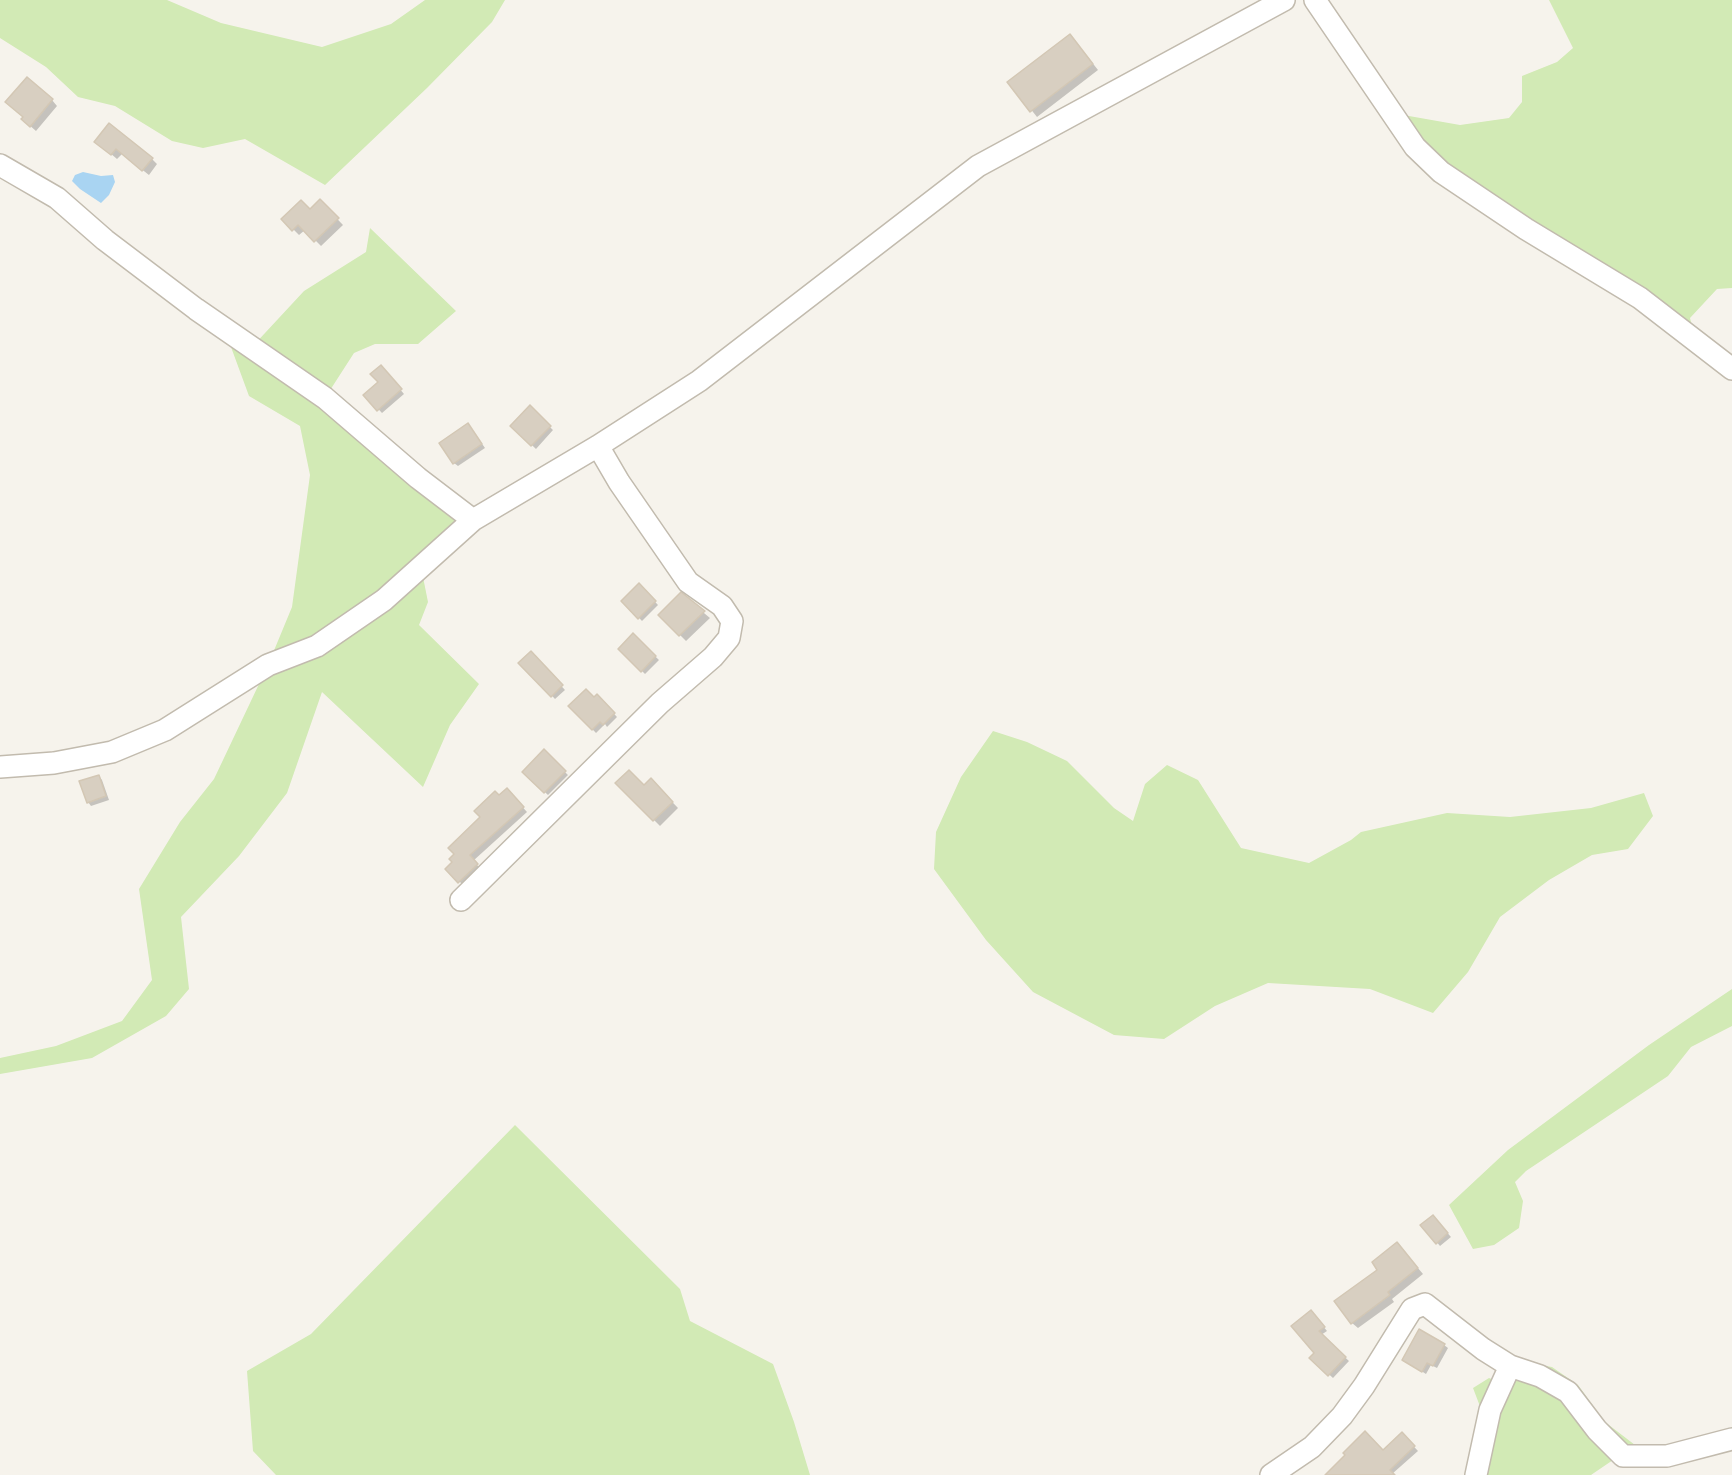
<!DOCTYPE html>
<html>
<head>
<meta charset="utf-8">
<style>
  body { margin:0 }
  canvas { display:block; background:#f6f3ec }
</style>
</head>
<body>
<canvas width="1732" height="1475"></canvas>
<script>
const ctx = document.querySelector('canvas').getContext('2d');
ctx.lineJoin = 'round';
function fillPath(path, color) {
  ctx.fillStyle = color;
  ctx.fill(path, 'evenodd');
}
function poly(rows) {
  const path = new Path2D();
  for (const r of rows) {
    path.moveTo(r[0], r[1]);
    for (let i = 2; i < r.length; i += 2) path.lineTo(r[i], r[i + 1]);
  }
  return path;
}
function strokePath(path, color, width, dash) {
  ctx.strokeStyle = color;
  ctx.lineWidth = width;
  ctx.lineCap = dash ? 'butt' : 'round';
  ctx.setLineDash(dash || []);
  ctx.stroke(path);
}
fillPath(poly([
  [0,0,167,0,221,23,322,47,391,24,425,0,505,0,492,22,427,88,325,185,245,139,203,148,172,141,115,106,78,97,46,67,0,38],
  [1549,0,1732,0,1732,288,1717,289,1690,318,1696,342,1441,172,1392,113,1460,125,1509,118,1522,102,1522,76,1557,62,1573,48],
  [370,228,456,311,418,344,375,344,354,353,325,398,473,520,421,567,428,602,419,625,479,684,450,725,423,787,322,692,287,793,239,856,181,917,189,989,166,1016,92,1058,0,1074,0,1058,56,1046,122,1021,152,980,139,889,180,822,214,779,268,665,292,607,310,475,300,426,249,396,224,328,252,347,304,291,366,252],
  [993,731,1027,742,1067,761,1114,808,1133,821,1145,784,1167,765,1198,780,1241,848,1309,863,1351,840,1361,832,1447,813,1510,817,1591,808,1644,793,1653,816,1628,849,1592,855,1549,880,1500,917,1468,972,1433,1013,1370,989,1268,983,1215,1006,1164,1039,1114,1035,1033,992,986,940,934,869,936,832,961,777],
  [1732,989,1732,1026,1691,1047,1668,1076,1526,1171,1515,1182,1523,1201,1519,1228,1494,1245,1473,1249,1449,1205,1508,1150,1649,1045],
  [515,1125,680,1289,690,1321,773,1364,794,1422,810,1475,276,1475,253,1451,247,1371,311,1334],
  [1511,1360,1552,1367,1578,1385,1605,1422,1635,1445,1591,1475,1466,1475,1481,1409,1473,1388,1489,1378,1499,1382]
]), '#d2eab5');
fillPath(poly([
  [83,172,101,176,113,175,115,182,109,195,101,203,80,189,72,181,75,175]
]), '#a9d4f2');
fillPath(poly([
  [1076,42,1098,70,1037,117,1010,83],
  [52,100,57,106,36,131,28,124],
  [96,141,152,159,157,164,149,175,122,154,117,159],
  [320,201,343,225,321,246,305,230,299,235,283,219,310,211],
  [384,370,404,394,382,413,365,395,380,382],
  [530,408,553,430,536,449,512,426],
  [471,428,485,448,458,466,454,463],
  [639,585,658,605,642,621,623,601],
  [681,594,710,618,686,641,660,615],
  [633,635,659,660,645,674,620,649],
  [531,653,565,690,555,699,521,663],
  [597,696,617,717,607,727,605,724,596,733,570,706,594,699],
  [544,752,568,775,548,795,524,772],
  [99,776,102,780,109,800,91,806,88,802],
  [651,780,678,808,660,826,617,783,644,787],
  [507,790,527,812,473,861,481,869,464,886,447,869,482,817],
  [1436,1220,1451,1237,1440,1246,1422,1225],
  [1402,1249,1423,1274,1392,1299,1394,1302,1358,1328,1352,1323,1380,1270],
  [1314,1315,1327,1331,1321,1335,1349,1361,1333,1378,1311,1358,1316,1353],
  [1444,1345,1448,1348,1437,1368,1431,1365,1426,1374,1404,1360],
  [1402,1434,1418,1451,1392,1474,1393,1475,1327,1475,1383,1452]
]), '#0003');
const building = poly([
  [1070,34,1093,64,1030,112,1007,82,1070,34],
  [27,77,53,99,30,127,21,119,23,117,5,102,27,77],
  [109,123,153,158,142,171,116,149,111,155,94,142,109,123],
  [320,199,339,218,314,242,298,225,292,231,281,219,301,200,310,209,320,199],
  [381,365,402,389,377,411,363,395,378,382,370,374,381,365],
  [530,405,551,426,531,446,510,426,530,405],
  [468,423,482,444,453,464,439,443,468,423],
  [639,583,656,601,638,619,621,601,639,583],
  [681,592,705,611,679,636,658,615,681,592],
  [633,633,656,656,641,672,618,649,633,633],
  [531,651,563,685,551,697,518,663,531,651],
  [586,689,594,697,597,694,615,713,603,725,600,722,592,730,568,706,586,689],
  [544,749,566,771,544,793,522,772,544,749],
  [629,770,644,785,651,778,673,802,653,821,615,783,629,770],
  [99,775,106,796,87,803,79,781,99,775],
  [507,788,524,807,470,855,478,864,458,883,445,869,452,862,449,859,454,854,448,848,480,817,474,811,495,791,499,795,507,788],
  [1433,1215,1448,1233,1436,1244,1420,1225,1433,1215],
  [1397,1242,1418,1268,1388,1292,1390,1295,1351,1324,1334,1301,1377,1270,1372,1262,1397,1242],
  [1311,1310,1325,1327,1319,1331,1346,1357,1328,1376,1309,1358,1314,1353,1291,1326,1311,1310],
  [1419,1329,1445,1344,1433,1366,1427,1363,1422,1372,1402,1360,1419,1329],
  [1365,1431,1383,1450,1402,1432,1415,1446,1390,1470,1395,1475,1325,1475,1345,1455,1343,1453,1365,1431]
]);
fillPath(building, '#d8cfc1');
strokePath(building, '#d3c7b4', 1.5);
const minor = poly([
  [1315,0,1415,147,1441,172,1526,229,1640,298,1732,369],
  [0,165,57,198,105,240,196,309,325,398,418,478,473,520],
  [0,767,54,763,112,752,165,730,268,665,317,646,384,600,473,520,598,446,699,381,978,166,1284,0],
  [461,900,660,703,713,657,729,638,732,621,722,606,688,582,619,482,598,446],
  [1271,1475,1312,1447,1342,1416,1364,1386,1412,1309,1425,1304,1483,1349,1510,1366,1540,1376,1568,1392,1597,1430,1623,1456,1667,1456,1732,1439],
  [1476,1475,1490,1410,1510,1366]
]);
strokePath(minor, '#c2bbae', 24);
strokePath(minor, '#fff', 21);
</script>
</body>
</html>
